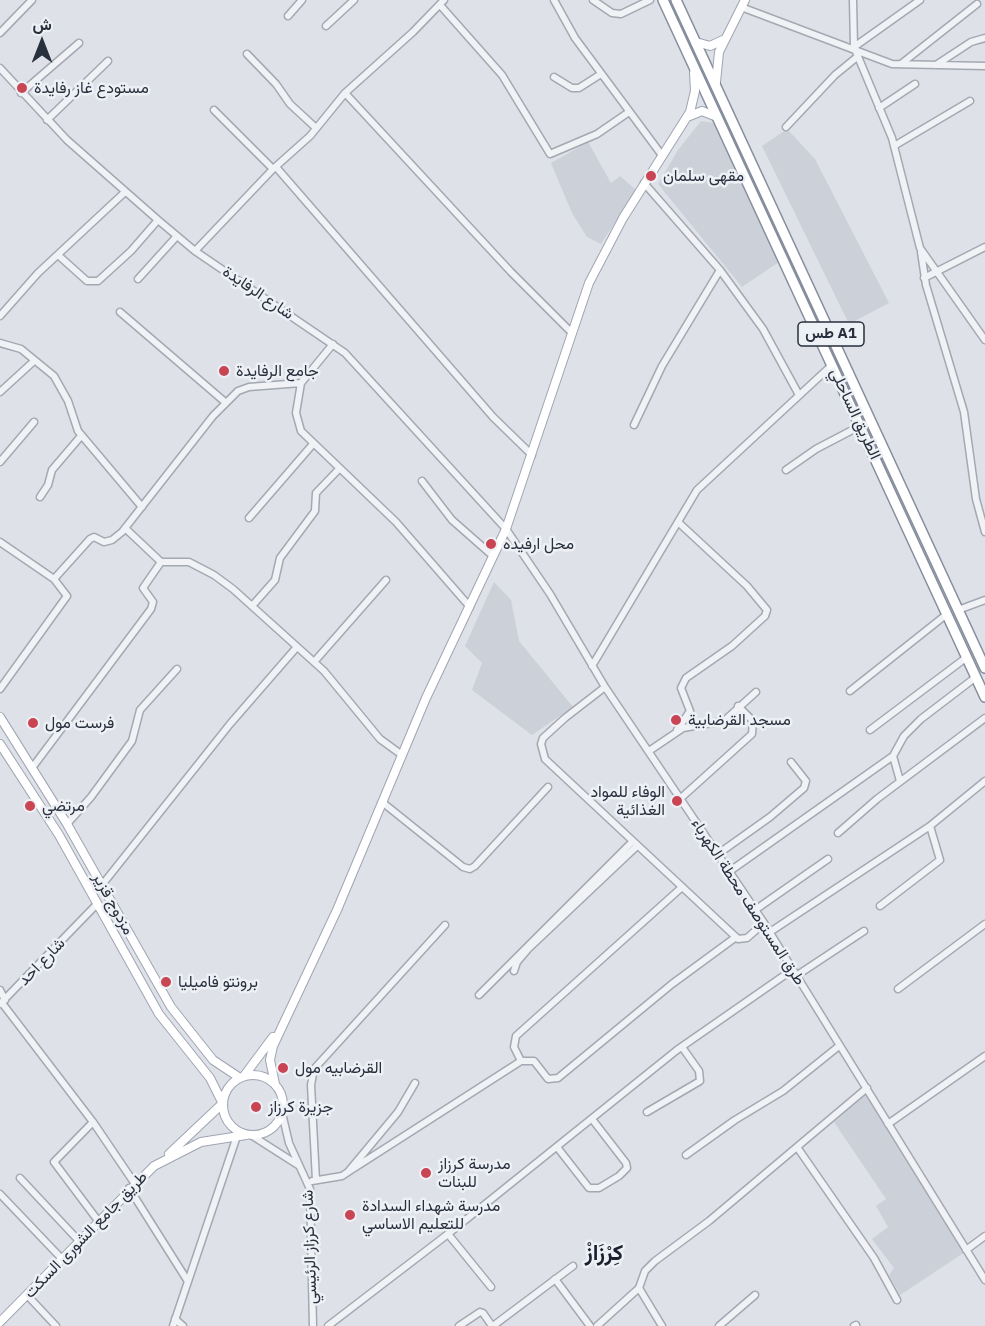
<!DOCTYPE html>
<html>
<head>
<meta charset="utf-8">
<style>
  body { margin:0 }
  #map { position:relative; width:985px; height:1326px; overflow:hidden; background:#dee1e7; font-family:"IBM Plex Sans",Vazirmatn,sans-serif }
  canvas { display:block }
  .north { position:absolute; left:12px; top:12px; width:60px; height:60px; -webkit-text-stroke:4px #edf0f5; paint-order:stroke; rotate:0deg; font-size:16px; font-weight:700; line-height:24px; text-align:center; color:#282f3d }
  .north::after { content:''; display:block; margin:auto; width:21px; height:27px; background:#282f3d; clip-path:polygon(50% 0,100% 100%,50% 72%,0 100%) }
</style>
</head>
<body>
<div id="map">
<canvas width="985" height="1326"></canvas>
<div class="north">ش</div>
</div>
<script>
const ctx = document.querySelector('canvas').getContext('2d');
ctx.lineJoin = 'round';
function fillPath(path, color) {
  ctx.fillStyle = color;
  ctx.fill(path, 'evenodd');
}
function poly(rows) {
  const path = new Path2D();
  for (const r of rows) {
    if (r.length === 3) {
      path.moveTo(r[0] + r[2], r[1]);
      path.arc(r[0], r[1], r[2], 0, 2 * Math.PI);
      continue;
    }
    path.moveTo(r[0], r[1]);
    for (let i = 2; i < r.length; i += 2) path.lineTo(r[i], r[i + 1]);
  }
  return path;
}
function strokePath(path, color, width, dash) {
  ctx.strokeStyle = color;
  ctx.lineWidth = width;
  ctx.lineCap = dash ? 'butt' : 'round';
  ctx.setLineDash(dash || []);
  ctx.stroke(path);
}
function label(font, color, halo, rows, align = 'center') {
  ctx.font = font + ' "IBM Plex Sans",Vazirmatn,sans-serif';
  ctx.lineWidth = 5;
  ctx.setLineDash([]);
  ctx.textBaseline = 'middle';
  ctx.strokeStyle = halo;
  ctx.fillStyle = color;
  for (const [text, x, y, turn = 0] of rows) {
    ctx.save();
    ctx.translate(x, y);
    ctx.rotate((+turn || 0) * Math.PI / 180);
    ctx.textAlign = isNaN(turn) ? turn : align;
    if (halo) ctx.strokeText(text, 0, 0);
    ctx.fillText(text, 0, 0);
    ctx.restore();
  }
}
fillPath(poly([
  [701,121,714,123,779,262,742,287,658,184,678,150],
  [787,129,815,159,889,303,849,324,762,146],
  [588,142,611,183,620,176,636,190,601,244,587,237,572,213,551,163],
  [494,582,511,600,519,641,573,707,532,735,472,690,482,663,465,646],
  [871,1090,965,1252,900,1295,889,1275,894,1268,872,1239,888,1227,876,1206,886,1199,834,1122]
]), '#ccd0d9');
const minor = poly([
  [554,0,575,38,661,154],
  [593,0,612,13,621,14,650,0],
  [853,0,854,47,892,138,920,248,985,340],
  [440,5,502,75,550,154,597,134,629,112],
  [741,7,892,64,985,66],
  [288,16,302,0],
  [326,26,354,0],
  [0,33,32,0],
  [854,47,920,0],
  [247,54,276,84,290,104,316,128],
  [901,64,977,4],
  [936,65,971,42,985,38],
  [0,68,67,140,158,220,195,251,345,353,506,529,550,594,605,687,764,923,985,1280],
  [554,77,572,88,579,88,601,74],
  [21,93,79,43],
  [345,93,511,272,570,331],
  [879,108,915,84],
  [214,110,273,169],
  [47,120,108,61],
  [786,127,835,75,857,57],
  [894,146,970,101],
  [276,167,493,417,532,455],
  [644,183,720,270,763,329,799,395],
  [195,251,273,169,310,136,345,93,413,32,444,0],
  [921,252,926,285,964,412,976,499,985,532],
  [58,255,87,281,98,281,131,251,158,220],
  [924,278,985,247],
  [138,279,177,236],
  [120,312,225,402],
  [0,316,38,273,125,192],
  [0,343,21,349,54,376,68,401,78,431,142,507],
  [301,383,296,413,301,431,396,522,470,607],
  [0,392,34,361],
  [634,425,662,366,720,270],
  [0,462,34,422],
  [786,470,816,449,860,426],
  [422,481,452,520,493,556],
  [40,497,48,485,52,470,81,436],
  [249,518,313,444],
  [125,528,161,562,189,562,214,575,233,589,324,671,380,739,402,755],
  [0,542,54,579,67,596,0,689],
  [54,579,90,539,94,537,104,542,112,540,122,532,213,416,238,391,249,387,301,383,333,344],
  [252,606,275,580,280,558,315,511,316,493,339,469],
  [958,610,985,600],
  [314,662,386,580],
  [592,666,697,490,832,365],
  [605,687,565,718,543,738,541,744,545,759,738,939,747,938,764,923],
  [850,691,947,614],
  [677,730,690,711,681,688,686,678,732,646,765,616,767,610,747,586,678,522],
  [870,730,967,657],
  [649,751,683,728,724,721,756,692],
  [893,756,900,781],
  [32,768,151,609,153,602,143,588,161,562],
  [681,798,752,734,753,721,738,706],
  [382,802,463,867,470,869,475,866,548,787],
  [67,824,91,797,132,741,140,710,177,669],
  [838,833,877,799,985,718],
  [718,854,770,817,804,788,806,781,791,762],
  [730,871,893,756,904,736,921,719,976,677],
  [102,885,230,724,296,648],
  [880,906,940,860,930,826],
  [755,910,828,859],
  [770,932,930,826,985,781],
  [514,971,517,962,528,949,637,846],
  [796,976,864,931],
  [898,989,985,924],
  [0,990,5,1000],
  [479,995,632,842],
  [2,1003,93,1122,135,1184],
  [0,1004,97,904],
  [521,1061,514,1047,516,1036,681,888],
  [647,1112,700,1081,699,1071,682,1047],
  [282,1113,289,1143,310,1189,313,1326],
  [93,1122,54,1162,99,1222],
  [888,1124,985,1056],
  [251,1135,298,1165],
  [557,1147,589,1188,599,1188,619,1176,627,1168,626,1163,592,1119],
  [797,1147,874,1258,897,1300],
  [686,1155,735,1120,783,1091,839,1046],
  [348,1172,521,1061,534,1061,548,1079,558,1078,672,984,736,937],
  [20,1178,80,1242],
  [316,1180,311,1085,314,1069,445,925],
  [312,1181,342,1176,348,1172,398,1112,415,1083],
  [129,1188,187,1280],
  [0,1194,63,1260],
  [448,1234,491,1287],
  [966,1250,985,1236],
  [555,1279,590,1326],
  [639,1288,662,1326],
  [27,1295,56,1326],
  [175,1319,183,1326],
  [173,1326,237,1136],
  [328,1326,448,1234,677,1050,792,970],
  [459,1326,480,1312,483,1313,492,1326],
  [493,1326,573,1266],
  [597,1326,639,1288,645,1271,655,1261,709,1221,867,1088],
  [719,1326,755,1295],
  [854,1326,856,1325]
]);
const major = poly([
  [696,42,710,46,723,40],
  [716,82,719,52,745,0],
  [687,117,702,111,717,117],
  [0,717,67,824,171,1007,213,1060,240,1078],
  [0,744,59,835,159,1014,210,1078,222,1102],
  [253,1105,30],
  [244,1076,273,1037],
  [275,1084,270,1060,273,1046,337,910,426,698,506,529,589,283,623,218,690,112,695,91,694,73],
  [169,1154,222,1104],
  [0,1322,154,1166,201,1142,246,1135]
]);
const highway = poly([
  [663,0,985,697],
  [676,0,985,668]
]);
strokePath(minor, '#a4a8b1', 9);
strokePath(major, '#9ea5b2', 10);
strokePath(highway, '#868e9d', 12);
strokePath(minor, '#f0f2f6', 6);
strokePath(major, '#fff', 8);
strokePath(highway, '#fff', 9);
for (const [x, y, r, color] of [
  [22,88,6,"#ca4554"],
  [651,176,6,"#ca4554"],
  [224,371,6,"#ca4554"],
  [491,544,6,"#ca4554"],
  [676,720,6,"#ca4554"],
  [33,723,6,"#ca4554"],
  [677,801,6,"#ca4554"],
  [30,806,6,"#ca4554"],
  [166,982,6,"#ca4554"],
  [283,1068,6,"#ca4554"],
  [256,1107,6,"#ca4554"],
  [426,1173,6,"#ca4554"],
  [350,1215,6,"#ca4554"]
]) {
  const dot = new Path2D();
  dot.arc(x, y, r, 0, 2 * Math.PI);
  ctx.fillStyle = color;
  ctx.fill(dot);
  strokePath(dot, '#edf0f5', 2);
}
for (const [x, y, w] of [
  [831,334,66]
]) {
  const box = new Path2D();
  box.roundRect(x - w / 2, y - 12, w, 24, 4.5);
  ctx.fillStyle = '#edf0f5';
  ctx.fill(box);
  strokePath(box, '#282f3d', 1.5);
}
label('bold 15px', '#282f3d', null, [
  ["طس A1",831,334]
]);
label('16px', '#282f3d', '#edf0f5', [
  ["مستودع غاز رفايدة",34,88],
  ["مقهى سلمان",663,176],
  ["جامع الرفايدة",236,371],
  ["محل ارفيده",503,544],
  ["مسجد القرضابية",688,720],
  ["فرست مول",45,723],
  ["الوفاء للمواد",665,792,"right"],
  ["الغذائية",665,810,"right"],
  ["مرتضي",42,806],
  ["برونتو فاميليا",178,982],
  ["القرضابيه مول",295,1068],
  ["جزيرة كرزاز",268,1107],
  ["مدرسة كرزاز",438,1164],
  ["للبنات",438,1182],
  ["مدرسة شهداء السدادة",362,1206],
  ["للتعليم الاساسي",362,1224]
], 'left');
label('16px', '#282f3d', '#edf0f5', [
  ["شارع الرفايدة",258,293,34],
  ["الطريق الساحلي",855,414,65],
  ["طرق المستوصف محطة الكهرباء",748,902,57],
  ["مزدوج قزير",113,904,61],
  ["شارع احد",42,962,-46],
  ["طريق جامع الشورى السكت",86,1235,-46],
  ["شارع كرزاز الرئيسي",310,1247,-92]
]);
label('bold 22px', '#1a202e', '#edf0f5', [
  ["كِرْزَازْ",604,1254]
]);
</script>
</body>
</html>
